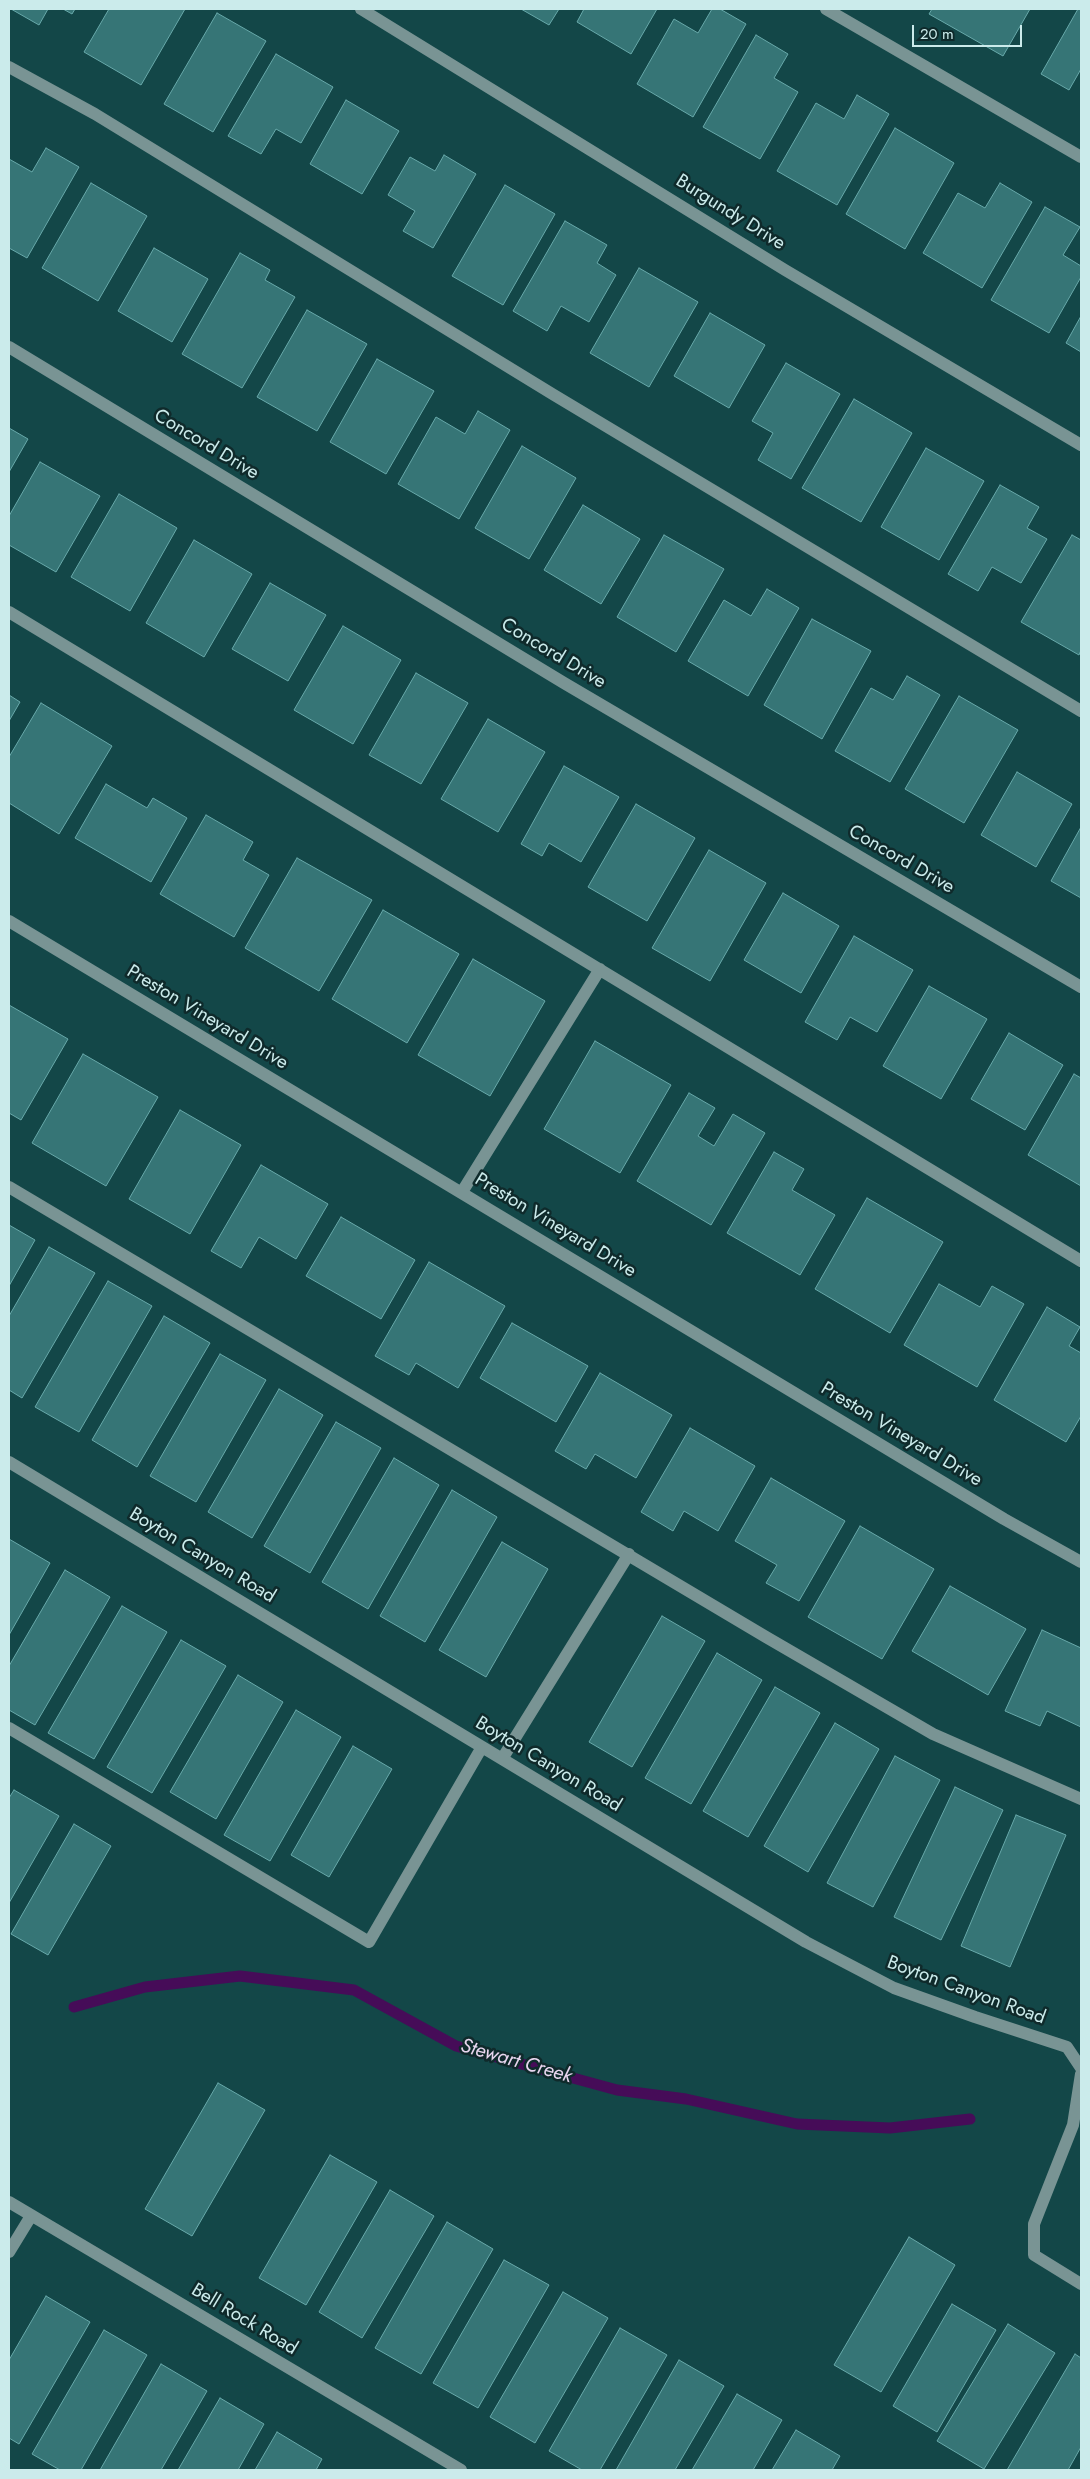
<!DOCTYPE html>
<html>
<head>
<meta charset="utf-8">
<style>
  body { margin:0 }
  #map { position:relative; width:1090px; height:2479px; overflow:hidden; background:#134748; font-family:Jost,sans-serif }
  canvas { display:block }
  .frame { position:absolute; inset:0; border:10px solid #cbebeb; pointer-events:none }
  .scale { position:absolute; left:912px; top:25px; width:110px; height:22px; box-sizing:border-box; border:2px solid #cbebeb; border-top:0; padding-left:6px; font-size:15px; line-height:18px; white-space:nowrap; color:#cbebeb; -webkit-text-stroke:4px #0f2a2b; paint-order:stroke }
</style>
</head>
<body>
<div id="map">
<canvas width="1090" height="2479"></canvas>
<div class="frame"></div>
<div class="scale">20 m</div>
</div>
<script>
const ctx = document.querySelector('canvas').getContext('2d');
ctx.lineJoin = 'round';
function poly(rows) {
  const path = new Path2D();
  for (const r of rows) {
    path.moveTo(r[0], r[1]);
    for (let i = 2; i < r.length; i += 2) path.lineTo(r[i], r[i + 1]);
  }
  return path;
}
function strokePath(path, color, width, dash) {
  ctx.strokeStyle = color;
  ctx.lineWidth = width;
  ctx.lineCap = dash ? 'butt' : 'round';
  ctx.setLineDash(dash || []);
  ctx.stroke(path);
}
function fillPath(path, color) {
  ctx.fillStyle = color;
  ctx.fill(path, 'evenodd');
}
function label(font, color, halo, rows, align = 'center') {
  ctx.font = font + ' Jost,sans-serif';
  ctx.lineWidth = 5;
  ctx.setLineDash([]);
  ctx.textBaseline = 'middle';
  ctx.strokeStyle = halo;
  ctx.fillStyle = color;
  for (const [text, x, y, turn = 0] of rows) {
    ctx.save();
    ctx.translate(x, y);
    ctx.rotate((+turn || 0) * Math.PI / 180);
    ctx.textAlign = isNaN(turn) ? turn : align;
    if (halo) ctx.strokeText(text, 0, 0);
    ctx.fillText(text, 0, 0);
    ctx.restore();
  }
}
strokePath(poly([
  [74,2007,145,1987,240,1976,354,1990,456,2046,617,2090,686,2099,797,2124,890,2128,970,2119]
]), '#460c58', 11);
const building = poly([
  [11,9,48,9,39,25,11,9],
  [63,9,75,9,72,14,63,9],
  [109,9,185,9,141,85,84,52,109,9],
  [521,9,559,9,549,25,521,9],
  [584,9,657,9,631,54,577,22,584,9],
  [712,9,720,9,746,24,693,117,637,84,674,19,698,33,712,9],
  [932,9,1030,9,1003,56,929,14,932,9],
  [1078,9,1081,9,1081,69,1069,90,1041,74,1078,9],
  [217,13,266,41,213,132,164,104,217,13],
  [756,35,788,54,774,78,798,92,760,159,703,127,756,35],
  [276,54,333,87,301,143,276,129,261,154,228,136,276,54],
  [857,95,889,114,837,205,777,171,816,103,844,119,857,95],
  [346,100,399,131,362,194,310,164,346,100],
  [895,128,954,163,905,249,846,214,895,128],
  [46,148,79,167,27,258,9,248,9,159,32,172,46,148],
  [444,155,476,174,433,248,403,231,415,211,388,195,410,157,435,171,444,155],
  [91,183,147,216,98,301,42,268,91,183],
  [1000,183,1032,202,982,288,923,253,958,193,985,208,1000,183],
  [505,185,555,214,503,305,452,276,505,185],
  [1045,207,1080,227,1063,255,1081,266,1081,277,1049,333,991,300,1045,207],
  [565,221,607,245,597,263,616,275,589,322,561,306,547,331,513,311,565,221],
  [154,248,208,279,172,342,118,311,154,248],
  [240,253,270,270,265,280,295,297,242,388,182,354,240,253],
  [639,268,698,302,649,387,590,353,639,268],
  [307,310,367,344,317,431,257,397,307,310],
  [710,313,765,345,729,408,674,376,710,313],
  [1081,316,1081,352,1066,343,1081,316],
  [377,359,434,391,386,474,330,442,377,359],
  [786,363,840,394,791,479,758,460,773,433,752,421,786,363],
  [854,399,912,433,861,522,802,488,854,399],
  [478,411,510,430,459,519,398,484,436,417,465,434,478,411],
  [9,428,28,439,9,472,9,428],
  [522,446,576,478,529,559,475,528,522,446],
  [926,448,984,481,939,560,881,527,926,448],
  [40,462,100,496,56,572,9,545,9,516,40,462],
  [1000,485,1039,507,1027,528,1047,539,1021,583,992,567,978,591,948,574,1000,485],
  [119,494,177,528,130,611,71,577,119,494],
  [583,505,640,539,601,604,544,570,583,505],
  [664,535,724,569,676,652,617,617,664,535],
  [1072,535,1081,540,1081,650,1079,655,1021,622,1072,535],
  [194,540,252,574,204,657,146,623,194,540],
  [270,583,326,615,288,681,232,649,270,583],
  [767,589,799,608,748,696,688,661,724,600,751,616,767,589],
  [812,619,871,651,822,739,764,705,812,619],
  [343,626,401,660,353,744,294,710,343,626],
  [416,673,468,703,421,784,369,755,416,673],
  [907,676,940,695,890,782,835,751,871,688,893,700,907,676],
  [9,695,20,702,9,721,9,695],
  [959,696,1018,730,964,823,905,789,959,696],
  [41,703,112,746,59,834,9,803,9,757,41,703],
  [488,719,545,752,498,832,441,799,488,719],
  [564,766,619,797,581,862,549,843,542,856,521,844,564,766],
  [1017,772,1072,804,1036,867,981,835,1017,772],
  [106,784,147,808,153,798,187,818,151,882,75,838,106,784],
  [636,804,695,838,647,921,588,887,636,804],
  [206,815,253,842,243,860,269,875,234,937,160,894,206,815],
  [1081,827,1081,898,1051,881,1081,827],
  [709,850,766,883,710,981,652,948,709,850],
  [297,858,372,900,319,991,245,948,297,858],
  [783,893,839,926,801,993,744,960,783,893],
  [383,910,459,954,407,1043,332,999,383,910],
  [854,936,913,970,877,1032,850,1017,837,1040,805,1022,854,936],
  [473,959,545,1001,490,1096,418,1055,473,959],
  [929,986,987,1019,941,1099,883,1066,929,986],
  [9,1005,68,1039,21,1120,9,1113,9,1005],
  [1009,1033,1063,1065,1025,1130,971,1099,1009,1033],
  [595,1041,671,1085,620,1173,544,1129,595,1041],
  [83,1054,158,1097,106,1186,32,1143,83,1054],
  [1074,1074,1081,1078,1081,1186,1028,1155,1074,1074],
  [689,1093,715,1108,698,1136,714,1146,733,1114,765,1133,711,1225,637,1181,689,1093],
  [180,1110,241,1145,190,1234,129,1199,180,1110],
  [774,1152,804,1169,792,1190,835,1215,800,1275,727,1233,774,1152],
  [261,1165,328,1204,296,1259,259,1237,241,1268,211,1251,261,1165],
  [867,1198,943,1242,890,1333,815,1289,867,1198],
  [341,1217,415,1260,381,1319,306,1276,341,1217],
  [9,1225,35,1240,9,1286,9,1225],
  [49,1247,95,1273,22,1398,9,1390,9,1316,49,1247],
  [429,1262,505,1306,458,1388,416,1363,409,1375,375,1356,429,1262],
  [108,1281,152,1306,79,1432,35,1407,108,1281],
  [939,1284,980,1307,992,1286,1024,1304,977,1387,904,1345,939,1284],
  [1047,1307,1080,1327,1069,1346,1081,1353,1081,1416,1066,1442,994,1400,1047,1307],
  [164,1316,210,1343,137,1467,92,1440,164,1316],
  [512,1323,588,1366,556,1422,480,1378,512,1323],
  [220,1354,266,1380,196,1502,150,1476,220,1354],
  [600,1373,672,1415,636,1478,595,1454,586,1469,555,1451,600,1373],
  [279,1389,323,1415,252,1538,208,1512,279,1389],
  [336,1422,381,1448,310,1573,264,1546,336,1422],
  [690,1428,755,1466,718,1531,684,1511,673,1531,641,1512,690,1428],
  [394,1458,439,1485,368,1609,322,1582,394,1458],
  [771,1478,845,1521,799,1601,766,1583,777,1565,735,1541,771,1478],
  [452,1490,497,1517,425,1642,380,1616,452,1490],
  [860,1526,934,1569,882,1659,808,1617,860,1526],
  [9,1539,50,1563,9,1635,9,1539],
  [502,1542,548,1569,486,1677,439,1650,502,1542],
  [65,1570,110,1597,35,1725,9,1710,9,1666,65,1570],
  [950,1586,1026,1629,988,1695,912,1651,950,1586],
  [122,1606,167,1632,94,1759,48,1733,122,1606],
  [662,1616,705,1641,632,1767,589,1742,662,1616],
  [1042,1630,1081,1648,1081,1727,1047,1711,1040,1726,1005,1711,1042,1630],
  [181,1640,226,1666,152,1793,107,1767,181,1640],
  [717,1653,762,1680,691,1804,645,1778,717,1653],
  [238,1675,283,1702,216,1819,170,1792,238,1675],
  [775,1687,820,1713,748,1837,703,1811,775,1687],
  [296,1710,341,1737,270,1861,224,1835,296,1710],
  [835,1723,879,1749,808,1872,764,1846,835,1723],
  [353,1746,392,1769,329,1877,291,1855,353,1746],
  [895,1756,940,1780,873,1907,827,1883,895,1756],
  [955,1787,1003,1810,941,1940,894,1917,955,1787],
  [14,1790,59,1816,9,1903,9,1798,14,1790],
  [1016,1815,1066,1835,1010,1967,961,1946,1016,1815],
  [74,1824,111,1846,48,1955,11,1934,74,1824],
  [218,2083,265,2110,192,2236,145,2209,218,2083],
  [330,2155,377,2182,306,2305,259,2278,330,2155],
  [390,2190,434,2216,362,2338,319,2312,390,2190],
  [447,2222,493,2249,421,2374,375,2348,447,2222],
  [909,2237,955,2265,881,2392,834,2365,909,2237],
  [504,2260,549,2285,478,2408,433,2383,504,2260],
  [563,2292,608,2318,535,2443,490,2417,563,2292],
  [46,2296,90,2322,19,2444,9,2438,9,2360,46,2296],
  [952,2304,996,2330,937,2432,893,2406,952,2304],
  [1008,2324,1055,2353,984,2469,937,2441,1008,2324],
  [620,2328,667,2355,600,2470,582,2470,549,2451,620,2328],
  [104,2330,147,2355,81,2470,60,2470,32,2454,104,2330],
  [1075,2354,1081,2358,1081,2447,1068,2470,1007,2470,1075,2354],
  [679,2360,724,2386,675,2470,616,2470,679,2360],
  [161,2364,207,2391,161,2470,100,2470,161,2364],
  [737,2394,782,2420,753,2470,692,2470,737,2394],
  [220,2398,264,2424,238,2470,178,2470,220,2398],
  [796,2430,840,2456,832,2470,772,2470,796,2430],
  [277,2432,322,2459,316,2470,255,2470,277,2432]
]);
fillPath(building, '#367576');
strokePath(building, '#68a9aa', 1);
strokePath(poly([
  [361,9,785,270,1081,445],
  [826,9,1081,157],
  [9,67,95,114,554,395,1081,711],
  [9,347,564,683,1081,987],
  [9,612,1081,1261],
  [9,921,1004,1519,1081,1562],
  [9,1187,766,1637,933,1734,1081,1799],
  [462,1192,600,969],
  [9,1462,806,1942,894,1988,975,2017,1067,2047,1081,2068],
  [9,1728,369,1942,482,1747],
  [502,1759,629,1554],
  [1081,2074,1073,2125,1034,2224,1034,2255,1081,2284],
  [9,2202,461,2470],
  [9,2252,31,2216]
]), '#799494', 12);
label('19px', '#cbebeb', '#0f2a2b', [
  ["Burgundy Drive",730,213,32],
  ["Concord Drive",206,445,31],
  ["Concord Drive",553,654,31],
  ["Concord Drive",901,860,30],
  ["Preston Vineyard Drive",207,1018,31],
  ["Preston Vineyard Drive",555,1226,31],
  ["Preston Vineyard Drive",901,1435,31],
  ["Boyton Canyon Road",202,1556,31],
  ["Boyton Canyon Road",548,1765,31],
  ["Boyton Canyon Road",966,1991,20],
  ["Bell Rock Road",244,2320,31]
]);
label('italic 20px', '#e8d6ef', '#0f2a2b', [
  ["Stewart Creek",516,2062,16]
]);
</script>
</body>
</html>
